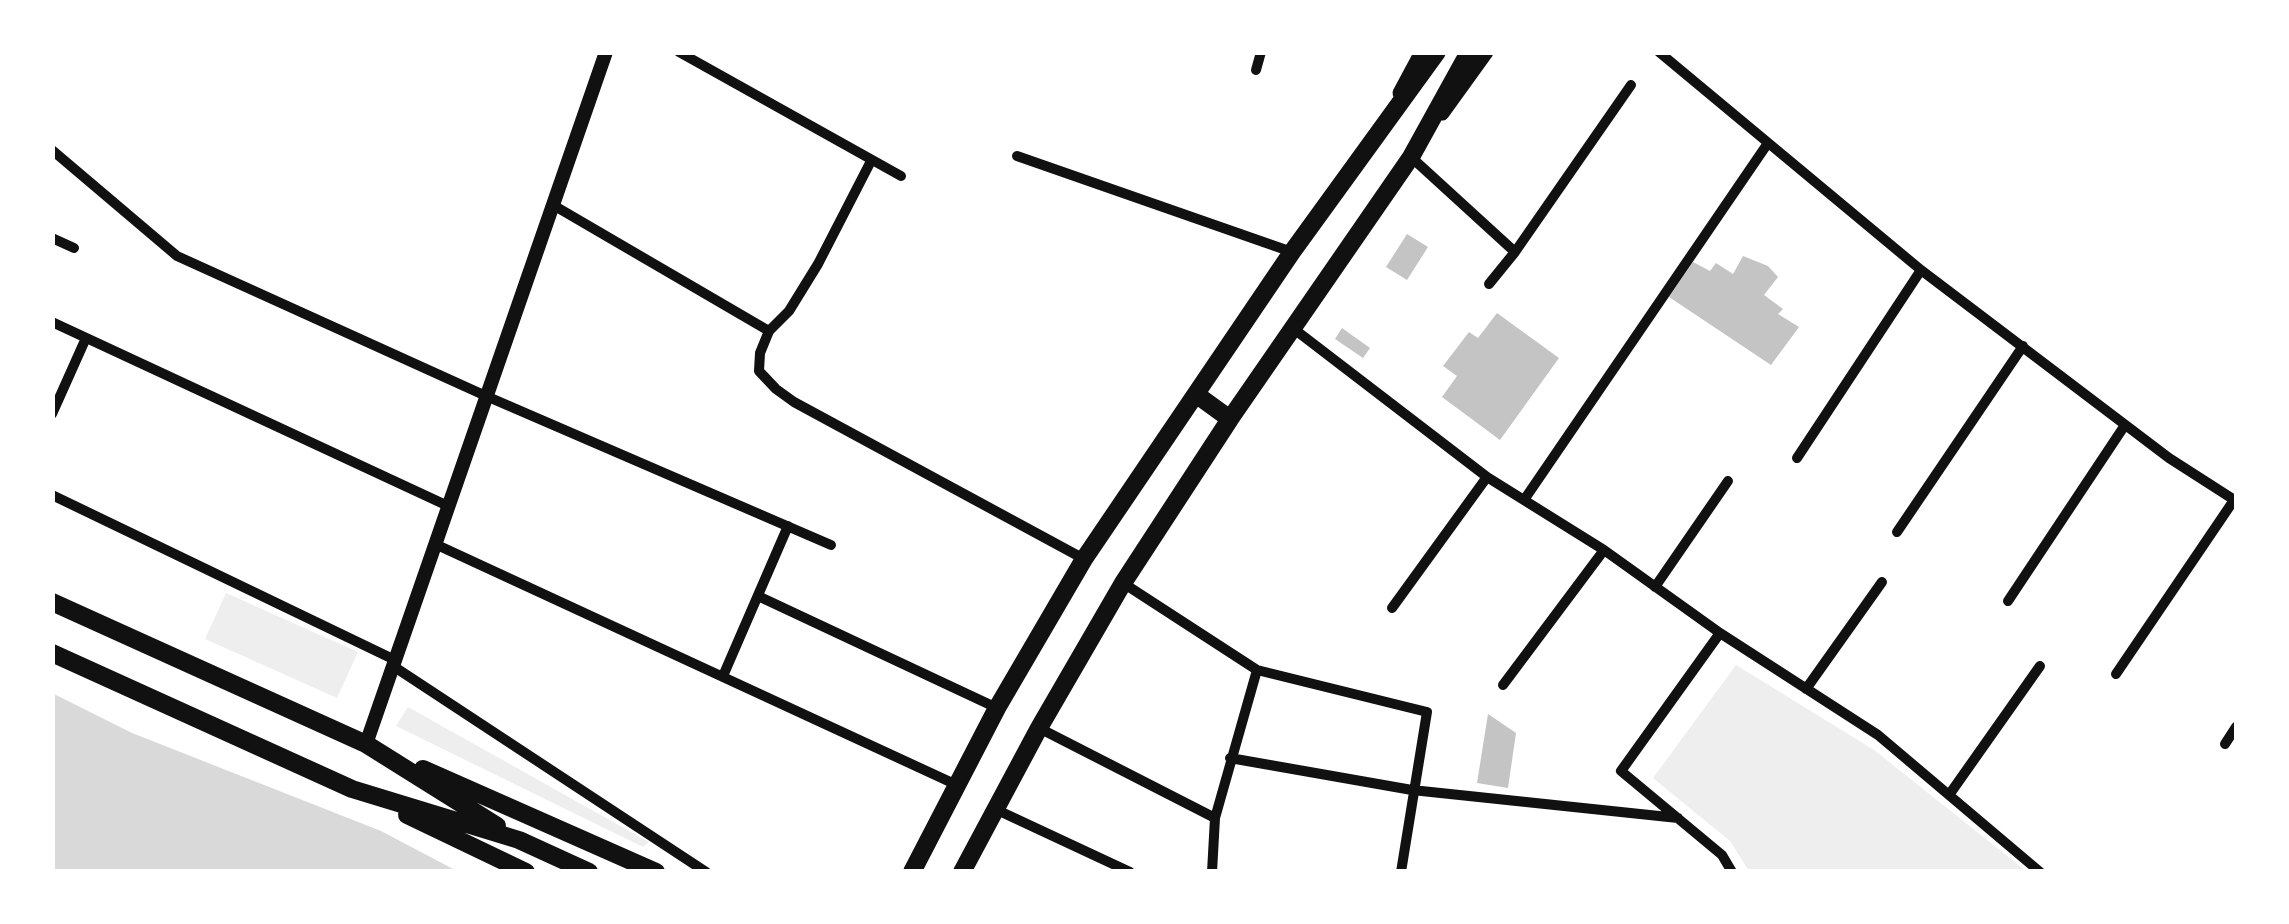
<!DOCTYPE html>
<html>
<head>
<meta charset="utf-8">
<style>
  body { margin:0 }
  #map { position:relative; width:2289px; height:924px; overflow:hidden; background:#fff; font-family:Raleway,sans-serif }
  canvas { display:block }
  .frame { position:absolute; inset:0; border:55px solid #fff; pointer-events:none }
</style>
</head>
<body>
<div id="map">
<canvas width="2289" height="924"></canvas>
<div class="frame"></div>
</div>
<script>
const ctx = document.querySelector('canvas').getContext('2d');
ctx.lineJoin = 'round';
function fillPath(path, color) {
  ctx.fillStyle = color;
  ctx.fill(path, 'evenodd');
}
function poly(rows) {
  const path = new Path2D();
  for (const r of rows) {
    path.moveTo(r[0], r[1]);
    for (let i = 2; i < r.length; i += 2) path.lineTo(r[i], r[i + 1]);
  }
  return path;
}
function strokePath(path, color, width, dash) {
  ctx.strokeStyle = color;
  ctx.lineWidth = width;
  ctx.lineCap = dash ? 'butt' : 'round';
  ctx.setLineDash(dash || []);
  ctx.stroke(path);
}
fillPath(poly([
  [226,593,358,652,337,698,205,639],
  [1736,665,1874,750,2026,871,1749,871,1730,841,1653,778],
  [408,707,649,842,643,847,396,726]
]), '#eee');
fillPath(poly([
  [52,693,132,733,381,831,457,871,53,871]
]), '#d9d9d9');
fillPath(poly([
  [1407,234,1428,247,1407,280,1386,267],
  [1743,256,1768,266,1778,277,1764,295,1783,309,1778,314,1799,327,1771,365,1669,297,1693,262,1710,271,1716,263,1733,274],
  [1497,313,1559,358,1500,440,1442,397,1457,376,1443,366,1469,332,1478,338],
  [1342,328,1370,348,1363,358,1335,339],
  [1488,714,1516,733,1508,788,1477,783]
]), '#c4c4c4');
strokePath(poly([
  [679,52,901,176],
  [1659,52,1921,270,2169,458,2236,501],
  [1256,70,1261,52],
  [52,150,177,256,486,396,831,545],
  [1017,156,1292,252],
  [1411,157,1515,252],
  [871,161,818,264,789,311,769,331,760,353,759,371,776,389,794,402,1084,559],
  [553,205,769,331],
  [52,238,74,248],
  [1489,284,1515,252,1631,85],
  [52,322,448,506],
  [1294,329,1487,477,1604,550,1720,633,1878,735,2040,872],
  [52,414,86,338],
  [1797,458,1921,270],
  [52,495,395,660],
  [1524,500,1768,143],
  [1897,532,2023,346],
  [435,544,959,786],
  [1123,583,1257,670,1427,712,1401,872],
  [1655,587,1728,481],
  [758,596,997,708],
  [2008,601,2125,425],
  [1392,608,1487,477],
  [1720,633,1621,771,1722,855,1732,872],
  [393,666,706,872],
  [2116,674,2234,500],
  [723,676,788,526],
  [1503,685,1604,550],
  [1806,689,1882,582],
  [1039,728,1215,818],
  [2225,744,2236,727],
  [1230,758,1412,790,1678,818],
  [1949,795,2040,666],
  [995,809,1130,872],
  [1212,872,1215,818,1257,670]
]), '#111', 10);
strokePath(poly([
  [366,744,606,52]
]), '#111', 14);
strokePath(poly([
  [1400,93,1422,52],
  [1442,113,1486,52]
]), '#111', 15);
strokePath(poly([
  [1197,395,1230,419],
  [52,602,366,744,497,826],
  [52,653,352,789,519,840,589,872],
  [423,769,656,872],
  [407,815,526,872],
  [912,872,997,708,1084,559,1292,252,1437,52],
  [962,872,1039,728,1123,583,1230,419,1411,157,1469,52]
]), '#111', 18);
</script>
</body>
</html>
